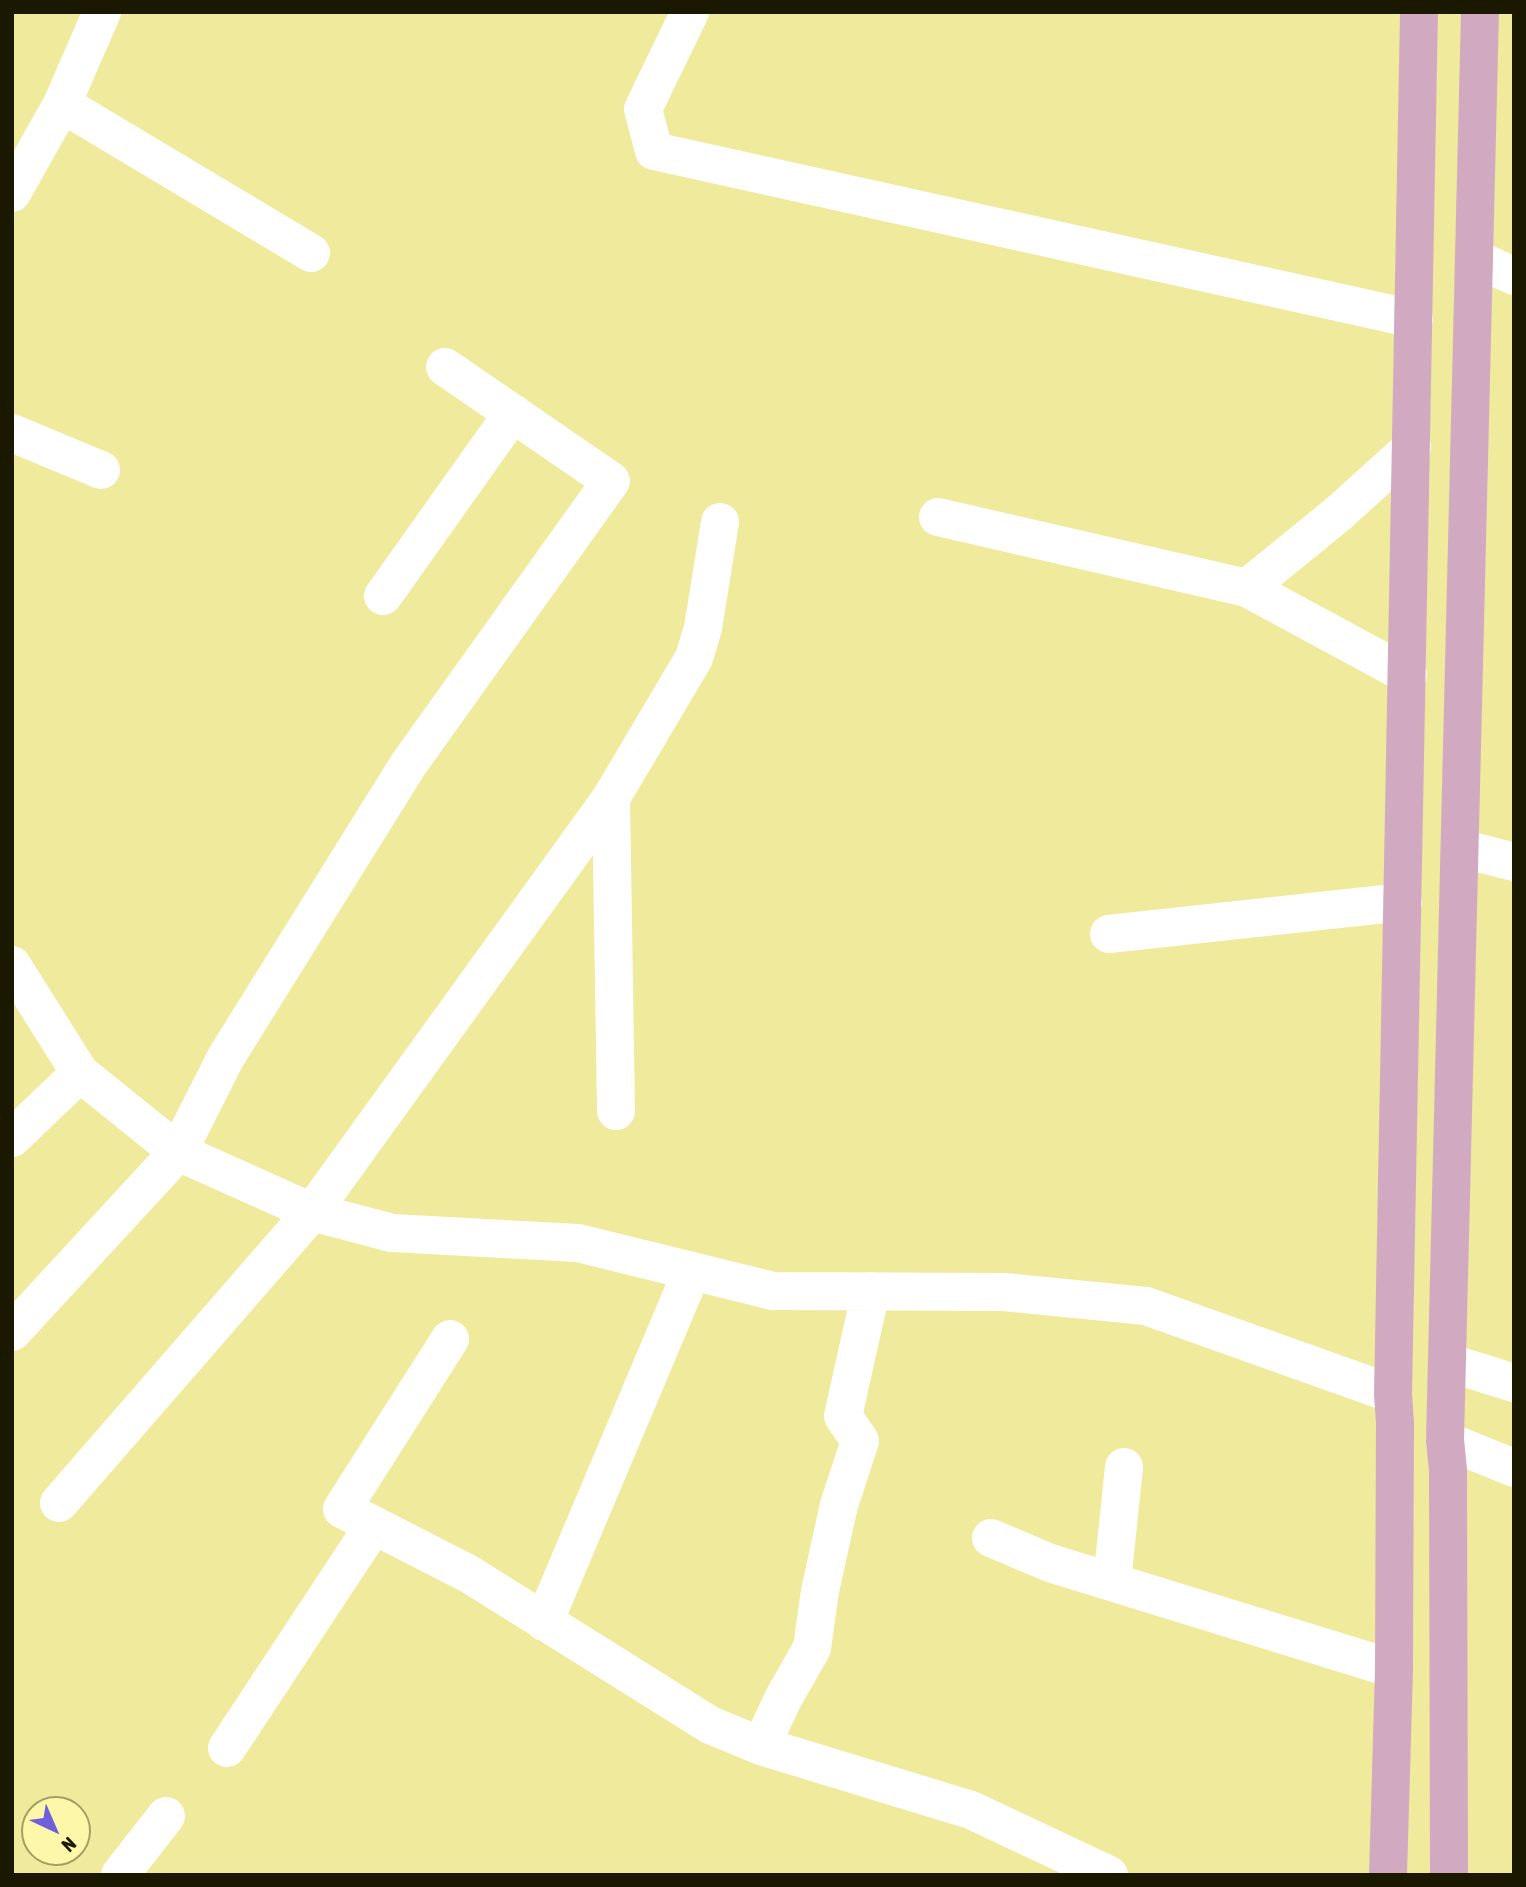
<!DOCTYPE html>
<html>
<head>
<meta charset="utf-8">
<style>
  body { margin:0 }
  #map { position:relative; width:1526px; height:1887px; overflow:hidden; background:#f0ea9c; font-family:"Asap Condensed",sans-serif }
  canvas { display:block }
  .frame { position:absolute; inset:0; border:14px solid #1b1800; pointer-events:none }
  .north { position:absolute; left:21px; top:1796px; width:70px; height:70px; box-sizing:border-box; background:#fdf7a9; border:2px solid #a39e65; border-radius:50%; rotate:136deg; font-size:19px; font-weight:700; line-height:28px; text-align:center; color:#1b1800 }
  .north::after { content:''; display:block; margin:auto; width:24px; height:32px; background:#6f61db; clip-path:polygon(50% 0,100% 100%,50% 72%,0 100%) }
</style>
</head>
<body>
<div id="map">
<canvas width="1526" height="1887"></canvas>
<div class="frame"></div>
<div class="north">N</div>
</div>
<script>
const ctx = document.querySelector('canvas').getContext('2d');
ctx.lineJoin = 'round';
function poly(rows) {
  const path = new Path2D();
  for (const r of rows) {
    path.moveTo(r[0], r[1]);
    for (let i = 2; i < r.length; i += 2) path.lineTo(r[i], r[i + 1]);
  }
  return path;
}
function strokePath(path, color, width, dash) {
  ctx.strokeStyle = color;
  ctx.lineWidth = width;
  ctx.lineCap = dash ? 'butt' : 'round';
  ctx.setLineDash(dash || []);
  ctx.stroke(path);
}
strokePath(poly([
  [690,12,643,109,654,151,1414,319],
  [62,104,311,253],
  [12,193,62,104,102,12],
  [1474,258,1514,276],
  [12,433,101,470],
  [938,517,1247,588,1408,675],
  [1247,588,1339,513,1412,447],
  [383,596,513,413],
  [611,798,616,1111],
  [1460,848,1514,862],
  [1109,934,1403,902],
  [12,965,80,1073,178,1152,312,1212,392,1233,578,1243,773,1291,1004,1292,1146,1306,1393,1394],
  [12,1138,80,1073],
  [12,1332,178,1152,226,1057,408,765,611,481,445,367],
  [450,1339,342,1509,469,1574,710,1725,761,1746,971,1810,1109,1875],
  [1447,1362,1514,1383],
  [1445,1440,1514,1468],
  [59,1503,312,1212,611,798,694,658,703,628,720,522],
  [991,1538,1050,1563,1394,1669],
  [1112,1582,1124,1467],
  [544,1622,692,1271],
  [761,1746,783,1699,812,1648,820,1591,839,1505,860,1441,843,1416,871,1291],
  [227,1748,374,1525],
  [120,1875,166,1816]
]), '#fff', 38);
strokePath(poly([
  [1388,1875,1394,1669,1395,1423,1393,1394,1419,12],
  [1449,1875,1448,1470,1445,1440,1480,12]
]), '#d1aac1', 38);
</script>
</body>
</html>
